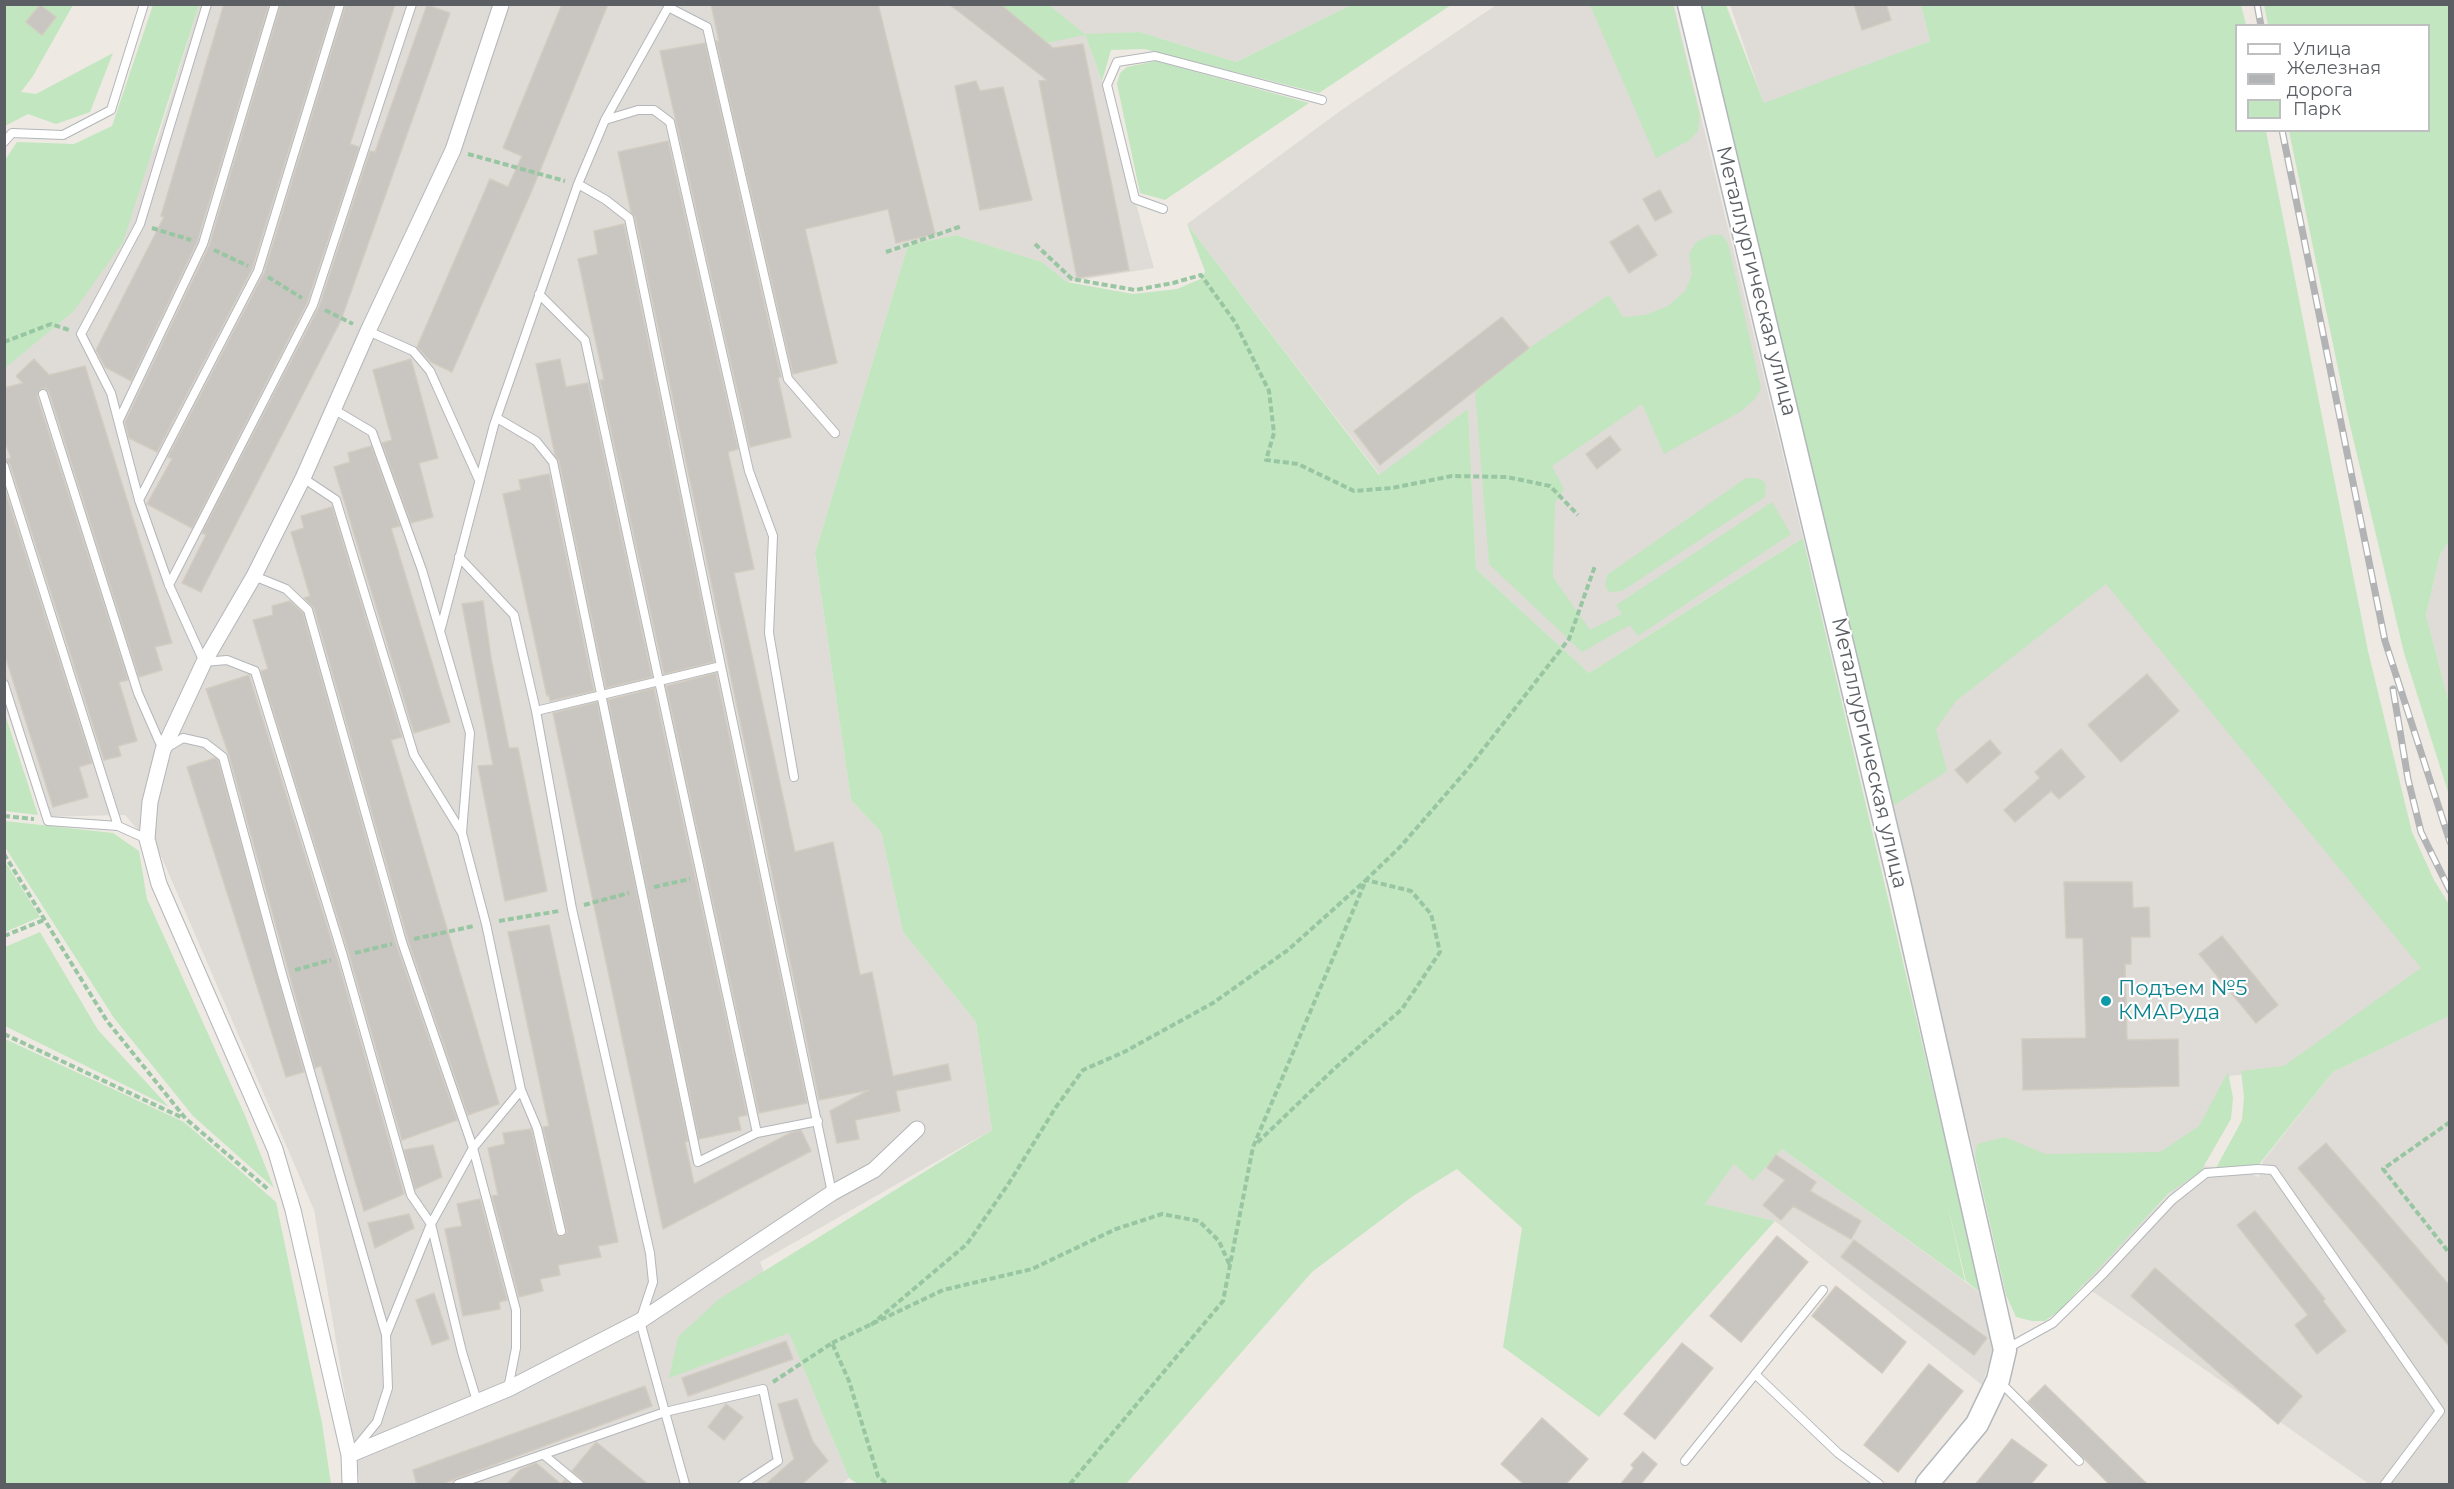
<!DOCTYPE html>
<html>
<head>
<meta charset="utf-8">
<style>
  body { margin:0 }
  #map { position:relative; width:2454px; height:1489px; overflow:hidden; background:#eeeae3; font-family:Montserrat,sans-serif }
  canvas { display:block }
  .frame { position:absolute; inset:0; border:6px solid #5b5f64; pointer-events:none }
  .legend { position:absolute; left:2235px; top:24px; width:195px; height:108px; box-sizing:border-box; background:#fff; border:2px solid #bdbfc1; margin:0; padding:8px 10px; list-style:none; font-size:18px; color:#5b5f64 }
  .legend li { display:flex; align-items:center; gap:12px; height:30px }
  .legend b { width:30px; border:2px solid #bdbfc1 }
</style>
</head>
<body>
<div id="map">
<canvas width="2454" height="1489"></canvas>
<div class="frame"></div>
<ul class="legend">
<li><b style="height:8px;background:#fff"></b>Улица</li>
<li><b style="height:8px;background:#b2b3b4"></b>Железная дорога</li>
<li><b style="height:16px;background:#c2e6bf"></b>Парк</li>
</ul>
</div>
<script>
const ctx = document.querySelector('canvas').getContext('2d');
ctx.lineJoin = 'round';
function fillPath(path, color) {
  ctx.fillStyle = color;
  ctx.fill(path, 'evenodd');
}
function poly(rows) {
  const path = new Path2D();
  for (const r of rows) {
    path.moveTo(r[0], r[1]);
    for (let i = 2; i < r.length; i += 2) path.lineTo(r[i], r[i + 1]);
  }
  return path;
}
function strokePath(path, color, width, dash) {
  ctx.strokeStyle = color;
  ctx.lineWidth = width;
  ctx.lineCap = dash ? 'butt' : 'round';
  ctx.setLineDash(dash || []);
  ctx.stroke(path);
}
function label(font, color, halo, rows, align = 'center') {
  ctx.font = font + ' Montserrat,sans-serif';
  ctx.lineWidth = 4.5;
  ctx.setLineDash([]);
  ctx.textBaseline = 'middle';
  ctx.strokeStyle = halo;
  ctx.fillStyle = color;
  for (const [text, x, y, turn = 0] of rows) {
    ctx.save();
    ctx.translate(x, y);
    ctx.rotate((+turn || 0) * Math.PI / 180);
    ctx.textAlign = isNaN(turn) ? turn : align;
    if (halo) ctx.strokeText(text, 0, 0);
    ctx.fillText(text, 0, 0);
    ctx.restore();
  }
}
fillPath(poly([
  [1000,4,1047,43,1084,34,1049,5,1351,5,1236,62,1140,32,1085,35,1102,81,1154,268,1067,282,1042,262,956,235,908,245,815,553,851,800,881,832,903,932,976,1022,992,1130,760,1262,849,1478,842,1484,360,1484,314,1210,162,858,125,815,42,817,5,706,4,368,73,312,157,142,199,5],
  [1496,5,1674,5,1803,538,1589,673,1476,569,1468,410,1380,475,1187,224,1340,111],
  [1730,5,1921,5,1930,41,1764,104],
  [2449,539,2449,703,2426,615,2440,555],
  [2107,579,2427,969,2285,1070,2230,1076,2203,1130,2169,1156,1975,1157,1888,801,1942,770,1930,729,1951,700],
  [2449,1016,2449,1484,2369,1484,2082,1284,2175,1188,2203,1166,2240,1169,2259,1177,2263,1161,2333,1072],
  [1782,1149,1982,1294,1994,1349,1982,1385,1775,1221,1704,1204,1734,1164,1753,1180]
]), '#dfdcd7');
fillPath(poly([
  [7,5,73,5,33,76,21,92,36,94,113,53,90,112,56,124,28,114,5,126,4,12],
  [153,5,199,5,123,242,73,312,5,368,5,160,17,142,74,144,112,126],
  [1001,5,1049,5,1085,34,1140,32,1236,62,1351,5,1451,5,1319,93,1144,49,1111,50,1102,81,1085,35,1047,43],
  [1590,5,1673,5,1700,116,1698,131,1690,140,1656,158],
  [1700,5,1726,5,1764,103,1930,41,1921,5,2241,5,2246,25,2236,26,2236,130,2266,131,2368,651,2412,832,2434,880,2450,906,2449,1016,2333,1072,2253,1172,2216,1168,2242,1120,2244,1097,2241,1071,2284,1066,2421,968,2106,584,1956,701,1936,729,1947,771,1893,806],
  [2264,5,2449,5,2450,539,2440,555,2426,615,2449,703,2449,795,2404,653,2348,417,2289,131,2428,130,2428,26,2268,25],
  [1156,61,1309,103,1165,200,1140,193,1117,84,1120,73,1127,67],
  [1187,224,1379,475,1468,409,1476,569,1589,673,1803,538,1981,1293,1966,1281,1946,1199,1965,1281,1782,1149,1753,1181,1734,1164,1705,1204,1775,1221,1599,1417,1503,1347,1522,1228,1457,1169,1413,1196,1312,1272,1126,1484,858,1484,849,1478,789,1333,669,1378,678,1337,719,1299,992,1130,976,1022,903,932,881,832,851,800,815,553,908,245,956,235,1042,262,1067,282,1133,294,1177,289,1203,278,1205,271],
  [1711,235,1722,235,1728,243,1761,388,1755,399,1740,412,1664,454,1642,404,1552,466,1564,489,1555,503,1553,577,1590,630,1622,614,1616,605,1772,502,1791,534,1638,636,1630,625,1582,652,1489,564,1475,390,1529,348,1609,295,1623,317,1645,315,1668,306,1685,291,1692,275,1689,254,1696,242],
  [1746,478,1756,478,1762,480,1766,485,1765,497,1622,591,1609,592,1605,586,1607,575],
  [5,714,38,815,5,811],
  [5,821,113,833,139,851,147,899,244,1113,274,1188,193,1116,114,1018,5,847],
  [4,860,40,917,5,932,4,932],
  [40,932,98,1030,169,1107,5,1026,5,947],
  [5,1039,184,1122,276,1202,322,1423,331,1484,5,1484],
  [2228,1072,2233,1098,2231,1119,2201,1171,2169,1193,2059,1311,2045,1321,2032,1321,2016,1317,2006,1295,1975,1157,1977,1144,2005,1137,2045,1154,2160,1152,2199,1126]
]), '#c2e6bf');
const building = poly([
  [224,4,269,4,197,242,131,381,105,367,96,350,164,217,161,216,224,4],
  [281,4,334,4,252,269,157,452,129,438,125,422,209,246,281,4],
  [346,4,395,4,350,144,359,147,307,303,192,528,147,504,172,459,168,457,264,273,346,4],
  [562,4,608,4,532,190,452,372,431,362,417,347,490,179,508,187,522,156,503,148,562,4],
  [711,4,878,4,935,234,896,243,888,209,805,229,837,363,793,374,716,41,719,41,711,4],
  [949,4,1000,4,1053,48,1083,44,1129,270,1077,278,1039,81,1047,80,949,4],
  [1854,4,1886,4,1891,20,1862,30,1854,4],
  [40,5,56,17,42,35,26,22,40,5],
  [427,5,450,13,341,320,201,592,182,583,206,535,202,533,319,307,370,151,375,152,427,5],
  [705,43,781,377,778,378,791,437,750,447,660,51,705,43],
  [976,81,980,91,1003,87,1032,200,980,210,955,86,976,81],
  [668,141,738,449,728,452,754,569,734,573,795,852,833,842,860,975,872,972,893,1076,948,1064,951,1080,896,1091,900,1111,855,1120,859,1139,837,1143,830,1111,869,1090,819,1100,635,217,631,212,618,152,668,141],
  [1660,190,1672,212,1655,221,1643,199,1660,190],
  [624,224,714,662,664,674,600,380,604,380,578,259,598,254,594,231,624,224],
  [1638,225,1657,255,1629,273,1610,242,1638,225],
  [1502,317,1529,348,1380,465,1354,431,1502,317],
  [34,359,49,375,85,366,172,643,155,647,162,670,139,677,49,392,45,388,41,389,37,396,128,680,119,682,137,741,118,746,121,756,104,760,10,464,4,460,11,458,4,439,4,388,23,383,16,376,34,359],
  [411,359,438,458,419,463,433,517,411,523,382,443,392,440,373,370,411,359],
  [560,359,566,387,588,383,652,677,606,688,559,461,555,455,536,364,560,359],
  [1610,436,1621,450,1597,469,1586,454,1610,436],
  [371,446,400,526,391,528,450,722,414,733,334,467,350,462,348,453,371,446],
  [549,474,594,691,550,701,549,695,547,696,503,494,521,490,519,480,549,474],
  [4,487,92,763,79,767,88,797,53,807,4,652,4,487],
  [332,507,402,737,391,740,499,1104,468,1115,408,940,314,608,304,598,310,596,291,532,304,528,301,516,332,507],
  [290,601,303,613,396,944,457,1120,402,1140,349,954,261,671,268,669,253,620,273,615,272,606,290,601],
  [483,601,491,658,509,748,518,748,547,891,505,901,478,766,493,765,462,604,483,601],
  [716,673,807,1103,759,1113,666,686,716,673],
  [2147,674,2179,711,2121,762,2088,725,2147,674],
  [249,675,337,958,404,1194,364,1211,321,1066,315,1068,229,755,206,689,249,675],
  [654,688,747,1115,738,1117,741,1130,699,1139,608,700,654,688],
  [597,702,688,1141,685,1142,694,1184,790,1133,801,1130,811,1151,663,1229,553,713,597,702],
  [1990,740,2001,753,1967,783,1955,770,1990,740],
  [2061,749,2085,777,2059,799,2051,791,2015,822,2004,810,2040,778,2035,772,2061,749],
  [215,758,218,760,304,1072,286,1077,187,767,215,758],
  [2064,882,2132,882,2133,908,2149,907,2150,937,2131,937,2131,964,2125,964,2127,1040,2178,1039,2179,1086,2023,1090,2022,1039,2086,1038,2083,938,2066,938,2064,882],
  [549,925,618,1242,598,1246,601,1257,558,1265,560,1275,540,1279,543,1291,519,1297,492,1196,498,1195,488,1148,505,1144,503,1133,531,1129,555,1232,562,1237,567,1232,543,1127,549,1126,508,932,549,925],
  [2222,936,2278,1005,2256,1023,2199,954,2222,936],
  [2326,1143,2450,1286,2450,1347,2298,1168,2326,1143],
  [433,1145,442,1177,415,1189,404,1150,433,1145],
  [1776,1155,1816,1182,1810,1191,1861,1221,1851,1239,1793,1206,1781,1220,1763,1205,1785,1180,1767,1168,1776,1155],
  [480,1199,507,1300,499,1302,500,1309,463,1316,445,1229,462,1226,457,1204,480,1199],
  [2255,1211,2325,1299,2323,1301,2346,1331,2317,1354,2295,1325,2308,1315,2237,1225,2255,1211],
  [409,1214,414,1228,375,1248,368,1223,409,1214],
  [1777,1236,1808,1262,1741,1342,1710,1316,1777,1236],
  [1854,1240,1987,1338,1974,1355,1841,1257,1854,1240],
  [2155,1268,2302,1396,2278,1424,2131,1296,2155,1268],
  [1836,1286,1906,1342,1882,1373,1812,1316,1836,1286],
  [434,1293,449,1339,432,1345,416,1300,434,1293],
  [786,1341,793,1359,688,1396,682,1378,786,1341],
  [1682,1343,1713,1368,1655,1439,1624,1414,1682,1343],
  [1929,1364,1963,1391,1898,1472,1864,1445,1929,1364],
  [2045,1385,2148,1485,2110,1485,2028,1402,2045,1385],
  [645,1386,652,1406,439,1485,417,1485,413,1470,645,1386],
  [797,1399,813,1442,828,1461,801,1485,765,1485,794,1459,778,1404,797,1399],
  [726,1404,743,1417,724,1440,708,1427,726,1404],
  [1542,1418,1588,1459,1565,1485,1525,1485,1501,1464,1542,1418],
  [2012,1439,2047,1465,2030,1485,1975,1485,2012,1439],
  [596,1442,649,1485,585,1485,583,1480,572,1471,596,1442],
  [1643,1452,1657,1464,1640,1485,1620,1485,1634,1468,1631,1465,1643,1452],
  [536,1463,561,1484,565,1480,570,1485,506,1485,521,1469,536,1463]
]);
fillPath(building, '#c9c5c0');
strokePath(building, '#d2ccc1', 1.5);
const lane = poly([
  [207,4,140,224,81,334,111,393,139,500,169,585,204,662,227,660,255,671,343,956,411,1195,431,1224,386,1335,388,1388,377,1422,354,1450],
  [668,7,707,27,788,379,835,433],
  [605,120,638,110,654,110,670,122,749,471,773,536,769,633,794,777],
  [4,142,12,133,63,135,111,110,144,4],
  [1163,209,1135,199,1107,85,1117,62,1155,56,1322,100],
  [539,294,585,340,757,1133,818,1121],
  [368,331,413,351,430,371,479,480],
  [43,394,138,693,163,750,183,738,205,743,223,757,282,974,386,1335],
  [335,410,372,432,422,570,470,733,462,833,486,924,521,1090,537,1128,561,1231],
  [497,418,536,441,553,462,698,1162,757,1133],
  [119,420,203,244,275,4],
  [4,466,118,826],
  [303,478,336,500,414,755,462,833],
  [139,500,258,271,340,4],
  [459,557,514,615,536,711,572,909,650,1253,653,1282,640,1321,665,1412,763,1389,778,1461,743,1484],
  [254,576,286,589,308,610,402,942,473,1148,431,1224,462,1352,477,1401],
  [169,585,313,305,412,4],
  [441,628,494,425,578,184,605,120,670,4],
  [721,666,832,1193],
  [4,684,48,821,118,826,147,839],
  [536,711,721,666,629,218,606,200,578,184],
  [2006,1349,2053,1323,2102,1275,2172,1200,2206,1173,2258,1169,2273,1170,2440,1411,2385,1484],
  [1755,1374,1838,1453,1879,1484],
  [1999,1381,2079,1461],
  [508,1389,516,1348,516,1310,473,1148,521,1090],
  [544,1455,579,1484],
  [1685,1461,1823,1290],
  [458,1484,665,1412,685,1484]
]);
const street = poly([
  [349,1455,508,1389,640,1321,832,1193,874,1170,917,1129],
  [350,1484,349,1455,293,1210,275,1149,159,884,147,839,150,802,163,750,204,662,254,576,303,478,368,331,453,150,501,5]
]);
const secondary = poly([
  [1689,4,1901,890,2005,1350,1998,1380,1977,1424,1927,1484]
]);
strokePath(lane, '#b3b6ba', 10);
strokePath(street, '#b3b6ba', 17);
strokePath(secondary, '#b4b8bd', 25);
strokePath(poly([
  [468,154,565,181],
  [152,228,191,240],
  [1035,244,1072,279,1135,290,1173,283,1201,275,1235,322,1269,391,1274,433,1266,460,1298,464,1354,491,1392,488,1452,476,1507,477,1550,486,1578,515],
  [214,250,248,266],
  [886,252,962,226],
  [268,277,302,298],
  [325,310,353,324],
  [4,342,51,324,69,330],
  [4,816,34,819],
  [4,854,107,1021,186,1119,269,1190],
  [654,887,690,879],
  [584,905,629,893],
  [499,921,559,911],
  [4,936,44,920],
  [414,939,474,926],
  [355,953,392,944],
  [295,970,331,960],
  [4,1034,183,1118],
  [2450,1122,2383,1169,2450,1254],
  [871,1325,967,1244,1009,1183,1056,1107,1083,1070,1124,1052,1213,1003,1288,950,1366,880,1411,891,1431,914,1440,952,1402,1009,1335,1068,1256,1144],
  [832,1343,943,1290,1032,1269,1116,1229,1162,1214,1199,1221,1219,1241,1230,1266],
  [773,1382,832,1343,849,1381,878,1476,887,1484],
  [1070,1484,1223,1301,1253,1147,1366,880,1401,846,1467,770,1569,639,1595,566]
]), '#98c6a2', 4, [6, 3]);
strokePath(lane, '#fff', 8);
strokePath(street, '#fff', 15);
strokePath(secondary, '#fff', 22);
const rail = poly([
  [2257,4,2261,26],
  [2282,130,2385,641,2450,842],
  [2393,689,2408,779,2421,832,2450,891]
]);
strokePath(rail, '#b2b3b4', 7);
strokePath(rail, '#fff', 4.5, [14]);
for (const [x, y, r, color] of [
  [2106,1001,6,"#0f9aa8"]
]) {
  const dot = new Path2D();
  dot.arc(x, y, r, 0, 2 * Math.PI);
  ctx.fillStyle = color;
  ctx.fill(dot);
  strokePath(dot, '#fff', 2);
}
label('21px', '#5b5f64', '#fff', [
  ["Металлургическая улица",1756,281,76],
  ["Металлургическая улица",1869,753,77]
]);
label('21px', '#0d838f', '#fff', [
  ["Подъем №5",2118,989],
  ["КМАРуда",2118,1013]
], 'left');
</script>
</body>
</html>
